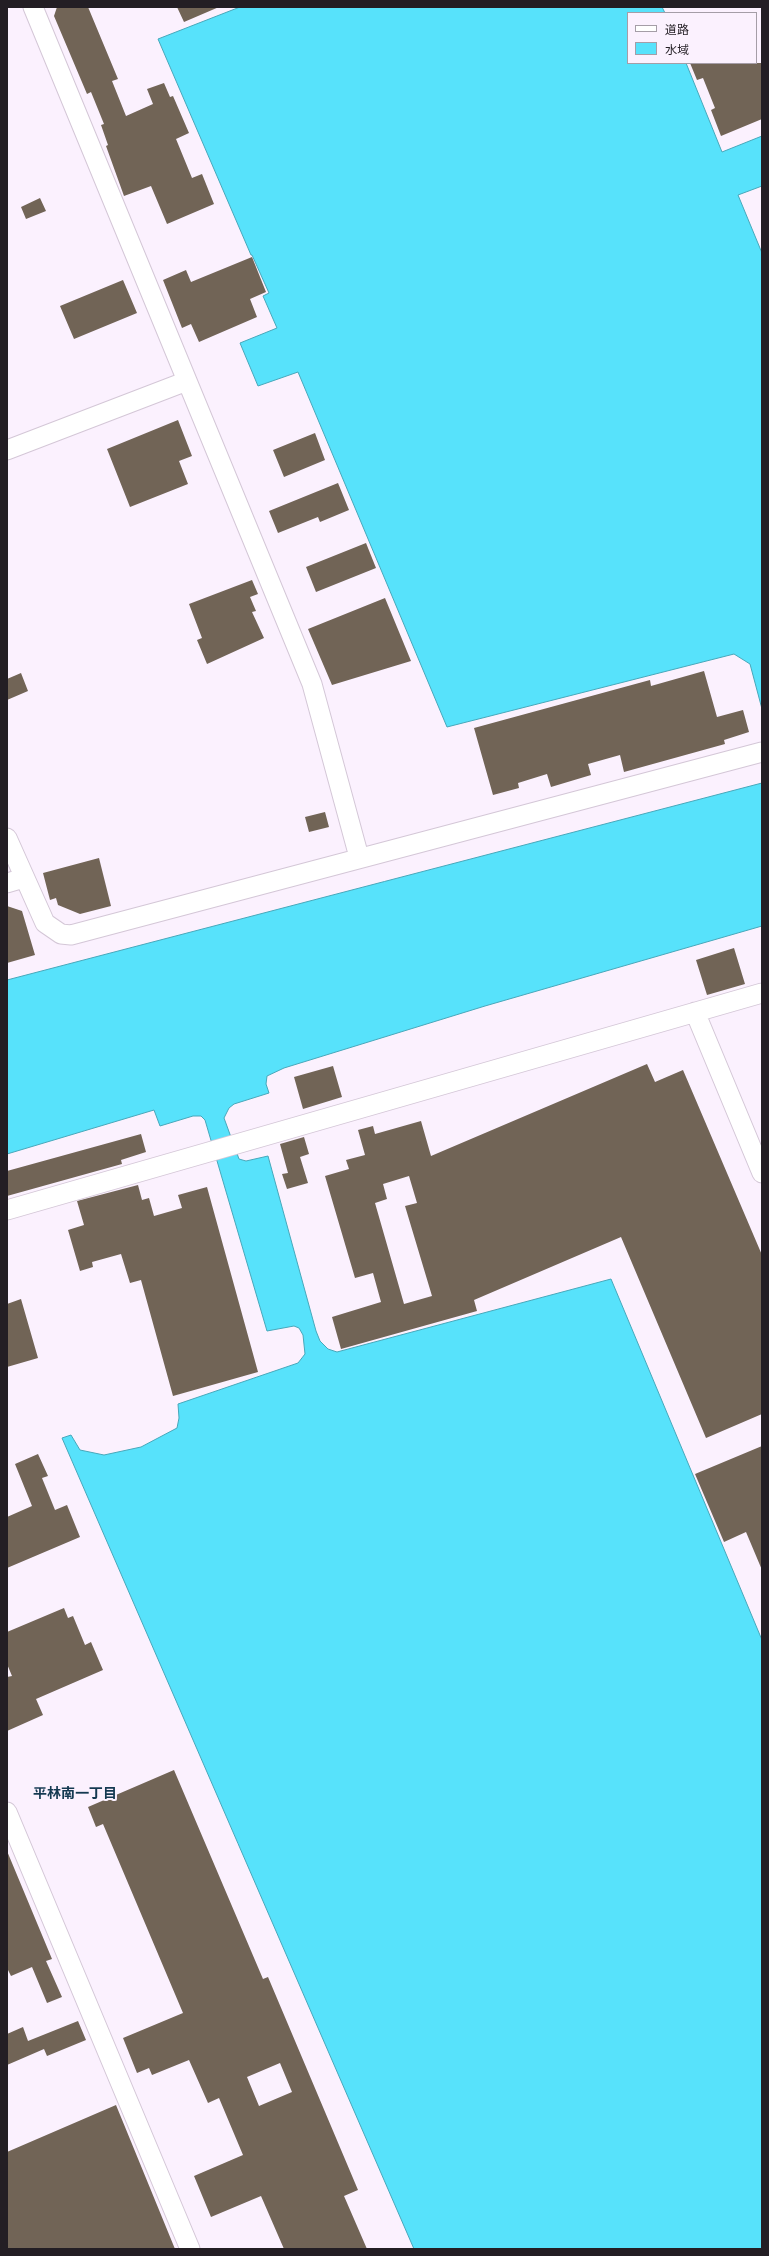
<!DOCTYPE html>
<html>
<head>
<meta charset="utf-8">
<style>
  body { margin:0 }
  #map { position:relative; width:769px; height:2256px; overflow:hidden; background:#fbf1fe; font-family:Raleway,"Noto Sans JP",sans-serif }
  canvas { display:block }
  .frame { position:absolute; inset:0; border:8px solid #231e24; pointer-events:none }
  .legend { position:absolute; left:627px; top:12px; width:130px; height:52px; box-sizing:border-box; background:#fbf1fe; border:1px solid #a59da7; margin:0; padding:5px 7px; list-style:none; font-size:12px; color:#231e24 }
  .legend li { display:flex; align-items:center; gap:8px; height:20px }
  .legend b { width:20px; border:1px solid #a59da7 }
</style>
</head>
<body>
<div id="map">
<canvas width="769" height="2256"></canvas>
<div class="frame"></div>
<ul class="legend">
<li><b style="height:5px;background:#fff"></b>道路</li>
<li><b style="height:11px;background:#57e2fb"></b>水域</li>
</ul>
</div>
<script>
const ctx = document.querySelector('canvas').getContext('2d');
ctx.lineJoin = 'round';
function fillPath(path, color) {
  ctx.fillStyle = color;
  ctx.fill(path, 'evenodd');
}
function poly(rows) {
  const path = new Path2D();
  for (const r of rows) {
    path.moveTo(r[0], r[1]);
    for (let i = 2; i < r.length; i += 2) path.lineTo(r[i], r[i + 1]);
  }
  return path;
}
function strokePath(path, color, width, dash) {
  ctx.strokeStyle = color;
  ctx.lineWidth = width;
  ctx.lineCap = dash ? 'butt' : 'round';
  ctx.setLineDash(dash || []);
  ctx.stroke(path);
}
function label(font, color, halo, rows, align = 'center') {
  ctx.font = font + ' Raleway,"Noto Sans JP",sans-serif';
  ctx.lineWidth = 4;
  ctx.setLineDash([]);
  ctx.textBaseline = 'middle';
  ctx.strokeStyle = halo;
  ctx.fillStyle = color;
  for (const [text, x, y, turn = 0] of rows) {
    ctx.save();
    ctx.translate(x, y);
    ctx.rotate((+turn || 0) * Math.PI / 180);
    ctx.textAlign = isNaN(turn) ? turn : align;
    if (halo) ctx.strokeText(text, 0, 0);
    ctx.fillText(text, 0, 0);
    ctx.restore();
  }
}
const water = poly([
  [240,7,662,7,665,13,628,13,628,63,686,63,722,152,762,136,762,186,738,195,762,253,762,709,750,664,734,654,447,727,298,372,258,386,240,343,277,328,263,296,269,293,252,255,251,255,158,39,240,7],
  [762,783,762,926,485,1006,284,1068,267,1076,266,1084,269,1093,234,1104,229,1108,224,1118,239,1159,246,1161,268,1156,316,1331,320,1341,328,1349,337,1352,611,1279,762,1640,762,2249,414,2249,62,1438,71,1435,80,1450,104,1455,141,1447,177,1428,179,1418,178,1404,298,1363,305,1354,303,1335,299,1328,294,1326,267,1331,205,1120,201,1116,193,1116,160,1126,154,1110,7,1154,7,980,762,783]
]);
fillPath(water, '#57e2fb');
strokePath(water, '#47a7ba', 1);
fillPath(poly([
  [57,7,88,7,118,79,112,81,126,116,153,104,147,89,164,83,170,97,173,96,189,133,176,139,192,178,202,174,214,204,167,224,151,186,124,196,106,146,108,145,101,125,104,124,91,92,87,94,54,16],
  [177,7,219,7,184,22],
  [690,63,762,63,762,119,721,136,711,110,715,108,703,78,697,80],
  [40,198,46,211,26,219,21,207],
  [252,257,266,292,250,299,257,317,199,342,191,324,182,328,163,280,186,270,191,282],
  [123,280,137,313,74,339,60,306],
  [178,420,192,456,179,461,188,484,130,507,107,449],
  [315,433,325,460,284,477,273,450],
  [338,483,349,510,320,522,318,517,278,533,269,511],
  [366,543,376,568,316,592,306,567],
  [252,580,258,594,250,597,256,611,252,612,264,638,207,664,197,640,202,638,189,604],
  [385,598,411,661,332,685,308,629],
  [704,671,717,717,743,710,749,732,724,740,725,744,624,772,620,755,588,764,591,775,551,787,547,774,518,783,519,788,493,795,474,728,650,680,651,686],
  [21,673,28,691,7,700,7,679],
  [325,812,329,827,309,832,305,817],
  [99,858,111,906,80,914,58,905,56,898,50,900,43,873],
  [7,906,22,911,35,955,7,963],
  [734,948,745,984,707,995,696,960],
  [647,1064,655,1082,683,1070,762,1255,762,1414,706,1438,621,1237,474,1300,477,1311,341,1349,332,1317,381,1302,373,1273,355,1278,325,1176,349,1169,346,1160,365,1155,358,1130,373,1126,375,1134,421,1121,431,1156],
  [409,1176,417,1203,405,1206,432,1296,404,1304,375,1203,387,1199,383,1184],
  [333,1066,342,1097,303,1109,294,1077],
  [141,1134,146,1152,121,1160,122,1164,7,1196,7,1171],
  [304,1137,309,1154,300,1157,308,1183,287,1189,282,1174,288,1173,280,1144],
  [138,1185,142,1200,149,1198,154,1216,182,1208,178,1195,207,1187,258,1372,173,1396,141,1280,130,1283,121,1254,92,1262,93,1267,80,1271,68,1230,84,1225,77,1201],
  [21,1299,38,1358,7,1367,7,1304],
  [762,1446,762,1570,746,1532,724,1542,695,1474],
  [38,1454,48,1476,42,1478,55,1510,67,1505,80,1537,7,1568,7,1517,32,1506,15,1464],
  [64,1608,68,1618,73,1616,85,1645,91,1642,103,1670,36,1699,43,1715,7,1731,7,1677,12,1676,7,1664,7,1632],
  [174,1770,263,1979,268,1977,358,2190,344,2196,367,2249,284,2249,261,2196,211,2217,194,2176,243,2155,219,2098,208,2103,189,2060,152,2075,149,2068,137,2073,123,2038,183,2013,103,1824,96,1827,88,1807],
  [280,2063,292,2092,259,2106,247,2077],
  [7,1851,52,1959,46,1961,62,1997,47,2003,32,1967,11,1976,7,1968],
  [78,2021,86,2040,47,2056,44,2049,7,2065,7,2034,23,2027,28,2041],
  [116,2105,175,2249,7,2249,7,2152]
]), '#716456');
const minor = poly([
  [33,7,312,684,359,857],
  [7,450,187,381],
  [7,838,45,923,61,934,71,935,762,752],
  [7,883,24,878],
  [695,1012,762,1173],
  [7,1210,762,993],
  [7,1812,190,2249]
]);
strokePath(minor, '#d4c7d7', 21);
strokePath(minor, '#fff', 19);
label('bold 14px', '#143951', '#fbf1fe', [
  ["平林南一丁目",75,1794]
]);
</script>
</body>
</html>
